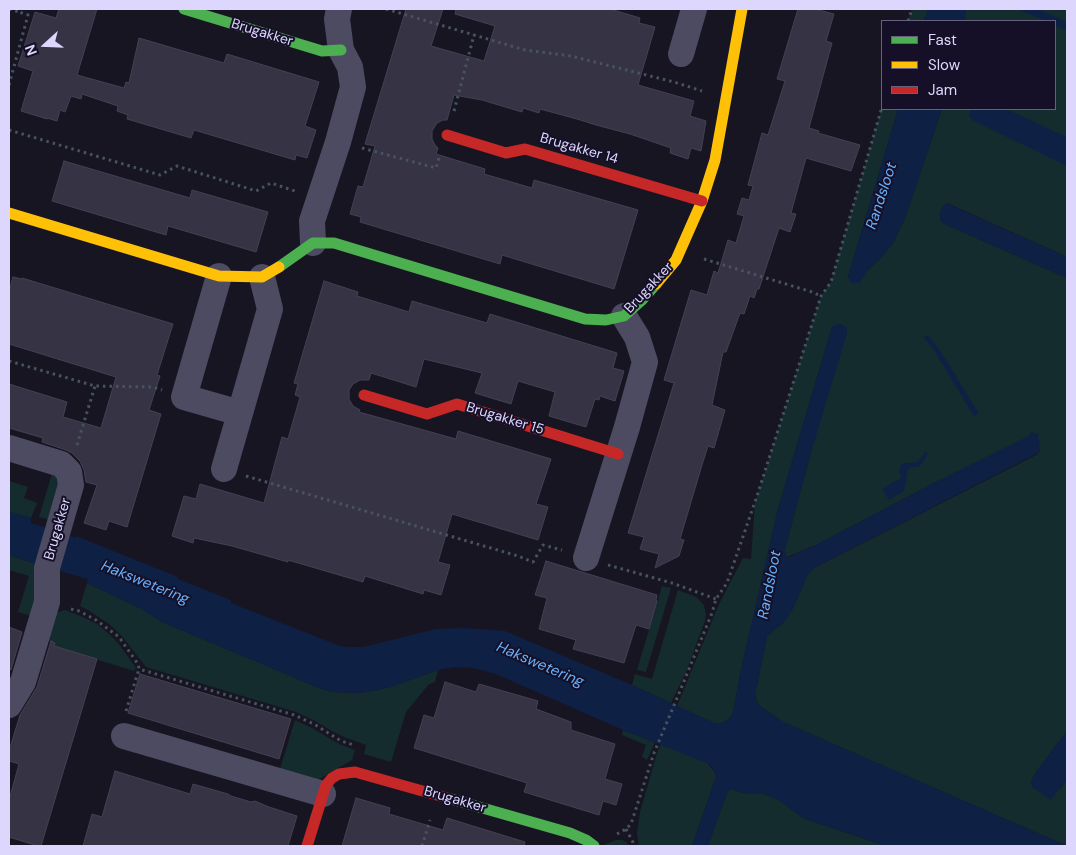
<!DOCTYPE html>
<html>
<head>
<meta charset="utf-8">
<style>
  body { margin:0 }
  #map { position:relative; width:1076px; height:855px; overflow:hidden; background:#181522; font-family:"DM Sans",sans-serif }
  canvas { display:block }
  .frame { position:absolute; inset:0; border:10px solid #ddd7fe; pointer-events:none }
  .legend { position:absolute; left:881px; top:20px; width:175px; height:90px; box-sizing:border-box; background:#151027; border:1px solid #65607d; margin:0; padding:6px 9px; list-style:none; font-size:15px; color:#ddd7fe }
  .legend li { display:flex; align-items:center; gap:10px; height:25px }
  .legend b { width:25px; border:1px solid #65607d }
  .north { position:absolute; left:20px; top:20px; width:50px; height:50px; -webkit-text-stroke:4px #151027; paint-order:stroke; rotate:250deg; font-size:14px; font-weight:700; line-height:20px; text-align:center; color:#ddd7fe }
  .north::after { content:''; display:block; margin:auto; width:18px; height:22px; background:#ddd7fe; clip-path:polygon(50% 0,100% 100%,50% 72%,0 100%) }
</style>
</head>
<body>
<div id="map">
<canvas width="1076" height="855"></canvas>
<div class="frame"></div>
<ul class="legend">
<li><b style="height:6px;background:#4caf50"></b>Fast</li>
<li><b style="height:6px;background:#ffc107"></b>Slow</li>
<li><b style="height:6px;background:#c62828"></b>Jam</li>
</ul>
<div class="north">N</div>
</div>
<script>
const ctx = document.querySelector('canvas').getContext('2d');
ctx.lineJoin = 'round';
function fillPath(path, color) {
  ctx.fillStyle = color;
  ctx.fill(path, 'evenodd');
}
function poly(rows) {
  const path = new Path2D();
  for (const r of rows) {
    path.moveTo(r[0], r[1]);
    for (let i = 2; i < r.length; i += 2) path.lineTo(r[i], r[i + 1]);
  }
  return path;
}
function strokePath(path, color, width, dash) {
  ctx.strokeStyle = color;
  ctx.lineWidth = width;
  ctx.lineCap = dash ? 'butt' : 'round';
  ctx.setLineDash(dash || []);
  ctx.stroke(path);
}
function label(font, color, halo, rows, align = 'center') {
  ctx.font = font + ' "DM Sans",sans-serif';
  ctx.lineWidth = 4;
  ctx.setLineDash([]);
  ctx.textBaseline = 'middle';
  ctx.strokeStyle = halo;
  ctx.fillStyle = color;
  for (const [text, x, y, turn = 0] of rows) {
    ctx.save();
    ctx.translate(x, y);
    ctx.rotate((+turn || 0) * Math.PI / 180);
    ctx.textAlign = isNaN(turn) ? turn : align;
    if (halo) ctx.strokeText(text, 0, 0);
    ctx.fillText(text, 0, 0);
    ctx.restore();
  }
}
fillPath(poly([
  [912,9,928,9,924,21,908,21],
  [966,9,1067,9,1067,257,947,203,941,210,940,214,940,220,945,224,1067,278,1067,731,1036,772,1031,782,1060,789,1067,779,1067,846,783,722,758,705,755,694,767,636,784,622,793,608,809,572,814,568,1038,454,1040,451,1032,432,1030,436,936,482,818,544,787,557,784,552,810,456,832,327,778,509,741,670,733,713,728,720,721,723,714,723,677,706,719,604,743,558,751,559,755,503,821,296,831,282,882,107,882,109,898,109,848,277,859,283,868,270,881,258,893,243,905,218,942,109,1055,109,1055,21,964,21],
  [53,470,60,476,55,521,39,517],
  [9,481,28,487,24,498,37,503,31,518,9,512],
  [9,555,42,566,40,588,32,616,18,612,29,576,9,570],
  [87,583,142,609,162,622,322,689,332,692,360,693,378,690,393,686,438,670,435,682,429,684,406,712,391,762,364,754,366,745,344,737,332,731,315,721,296,712,146,667,121,635,109,624,88,610,80,606],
  [662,586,671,588,646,672,637,670],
  [678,590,696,597,704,605,706,615,705,621,686,672,671,703,632,685,635,674,652,679],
  [65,610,85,618,97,624,109,634,118,643,136,668,134,671,54,646,55,643,46,640,55,614,58,612],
  [295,720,314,729,339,744,355,750,352,760,318,780,279,772],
  [623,730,655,742,647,760,642,757,646,745,622,735],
  [661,744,707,763,714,771,716,777,692,846,639,846,637,834,640,812,657,753],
  [731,789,748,794,764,794,779,800,803,818,886,846,708,846,718,817,728,791],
  [616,840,622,840,626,842,629,846,605,846,604,845]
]), '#142c2e');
fillPath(poly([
  [928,9,966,9,964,21,924,21],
  [1017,9,1038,9,1067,22,1067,31,1055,25,1055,21,1046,21],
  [898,109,942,109,905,218,893,243,881,258,868,270,859,283,853,283,850,281,848,277],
  [971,109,1006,109,1067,137,1067,166,972,120,969,116],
  [946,203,1067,257,1067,278,945,224,940,220,940,214,941,210],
  [837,324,841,324,845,326,847,329,847,333,810,456,784,552,787,557,789,557,818,544,936,482,1029,436,1032,432,1038,434,1040,451,1038,453,814,568,809,572,793,608,784,622,767,636,755,694,756,700,759,705,783,722,1067,846,886,846,803,818,779,800,764,794,748,794,731,789,728,791,718,817,708,846,692,846,716,777,714,771,712,767,707,763,689,756,623,730,496,674,473,668,457,667,441,669,393,686,378,690,360,693,332,692,322,689,162,622,142,609,87,583,88,579,42,566,9,555,9,512,31,518,31,523,64,533,75,538,76,536,178,577,178,579,231,600,231,603,340,646,349,647,364,647,436,629,464,628,505,631,632,685,714,723,721,723,728,720,733,713,741,670,778,509,832,327],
  [926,335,927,335,933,341,941,352,978,412,977,415,975,416,973,415,934,350,924,338],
  [925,452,927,452,928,454,921,465,917,467,911,467,908,469,904,491,889,500,882,489,901,478,899,469,901,465,904,463,918,462],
  [1067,731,1067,779,1051,800,1032,787,1031,782,1036,772]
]), '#0f2045');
const building = poly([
  [59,9,97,9,77,75,124,88,126,82,129,83,139,38,224,63,227,54,319,82,305,126,316,130,307,158,296,155,295,160,194,130,191,138,127,119,128,115,117,111,118,106,82,94,81,99,71,96,65,112,60,110,57,121,47,118,47,119,21,111,33,71,18,66,35,12,56,18,59,9],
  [406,9,443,9,431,46,484,61,495,26,455,14,456,9,610,9,640,18,639,23,655,27,638,85,694,101,690,116,706,121,701,151,691,148,688,159,670,153,671,148,630,134,596,125,577,119,540,109,539,113,523,108,522,112,482,100,454,95,447,120,443,120,437,123,432,131,432,139,435,145,438,148,436,154,485,169,484,174,532,188,534,180,638,210,614,289,502,255,500,264,360,222,361,217,350,214,358,186,363,187,375,146,365,144,406,9],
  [798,9,815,9,834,14,826,41,832,43,809,128,819,131,818,133,860,145,851,171,806,158,791,213,796,214,790,232,779,228,759,289,757,289,754,298,750,296,744,314,740,313,726,352,723,352,712,405,725,410,714,448,708,446,702,465,680,539,684,540,679,556,655,568,659,554,640,549,644,537,628,533,674,383,664,380,691,290,707,295,714,271,718,273,728,240,736,243,744,216,737,214,742,198,749,200,753,186,748,185,762,133,768,135,785,81,777,79,798,9],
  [64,161,190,198,192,190,268,212,256,252,168,226,166,235,52,201,64,161],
  [13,277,22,279,22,278,173,324,157,375,160,376,149,410,161,414,127,527,109,521,106,530,84,523,97,485,86,482,84,470,80,461,72,453,66,450,42,442,43,438,9,428,9,384,67,402,63,417,101,428,116,377,9,344,9,292,13,277],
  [324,281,358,292,357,296,409,312,412,301,487,323,490,314,617,353,613,368,624,371,615,401,600,396,599,400,595,399,586,427,549,416,555,392,518,381,511,404,475,393,482,373,424,359,416,387,371,373,369,380,360,380,353,384,349,390,349,399,353,406,360,410,359,412,456,439,458,431,551,459,536,504,548,507,538,540,452,514,438,562,450,565,441,595,424,590,423,594,365,576,363,582,288,560,288,562,232,546,194,538,193,543,172,536,184,496,196,499,200,484,264,503,282,437,288,439,300,397,295,395,298,384,294,383,324,281],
  [546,561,657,595,656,600,657,601,649,629,636,625,624,663,573,649,576,640,539,629,547,598,535,595,546,561],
  [9,627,22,632,11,670,9,669,9,627],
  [51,641,55,643,54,646,97,659,41,846,38,846,9,837,9,800,19,764,9,761,9,751,20,715,37,687,51,641],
  [140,674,291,719,279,759,128,713,140,674],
  [445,682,476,692,479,684,538,701,536,709,571,722,571,730,615,744,605,779,622,784,616,805,603,801,599,815,524,792,527,783,414,748,424,715,434,718,445,682],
  [115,771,190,794,193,784,228,794,231,796,251,802,255,801,269,807,297,816,288,846,83,846,92,814,102,817,115,771],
  [356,798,390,808,389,814,443,830,447,818,525,842,524,846,342,846,356,798]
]);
fillPath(building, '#363344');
strokePath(building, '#454055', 1);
strokePath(poly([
  [9,9,19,12],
  [386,9,525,50,571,56,674,82,702,91],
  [908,21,912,9],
  [9,85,28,15,19,12,20,9],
  [454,111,474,35],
  [9,130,160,175,177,166,256,191,271,183,295,191],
  [362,148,436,168,439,158],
  [704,259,812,292,821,296],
  [9,361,95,386,153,387,162,390],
  [77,445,95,386],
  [246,476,518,556,533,562,543,545,562,550],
  [608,565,672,583,716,599],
  [71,609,79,611,96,620,119,637,138,664,139,669,294,715,314,724,341,741,354,745],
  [126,711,139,669],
  [626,829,635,846],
  [617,834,626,829,631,824,654,753,680,691,712,613,716,599,727,583,757,496,821,296,831,282,882,107],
  [422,846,430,820]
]), '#485362', 3, [2.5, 4]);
strokePath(poly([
  [681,54,694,9],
  [313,243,312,221,338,142,353,87,350,67,341,50,337,19,339,9],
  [219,276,184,397,240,413],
  [9,448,61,464,69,472,71,485,47,568,47,602,23,682,9,705],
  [224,469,270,309,262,277],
  [586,558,627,427,645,362,637,337,624,316],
  [124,736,323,794]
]), '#4d4b62', 26);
strokePath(poly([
  [184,9,322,51,341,50],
  [279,267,313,243,334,243,585,319,606,320,624,316,641,301,656,284],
  [451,799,570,833,586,840,594,846]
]), '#4caf50', 11);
strokePath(poly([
  [9,213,219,276,262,277,279,267],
  [656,284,676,260,702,201,715,160,742,9]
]), '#ffc107', 11);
strokePath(poly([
  [447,135,506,153,525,149,702,201],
  [364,395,427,414,457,404,618,454],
  [307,846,326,785,332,778,339,774,355,772,451,799]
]), '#c62828', 11);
label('14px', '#ddd7fe', '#151027', [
  ["Brugakker",262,33,17],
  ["Brugakker 14",579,149,16],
  ["Brugakker",649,288,-47],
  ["Brugakker 15",505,419,17],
  ["Brugakker",58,529,-74],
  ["Brugakker",455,800,16]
]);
label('italic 15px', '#68b0fb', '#151027', [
  ["Randsloot",882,196,-72],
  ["Hakswetering",145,583,22],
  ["Randsloot",770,585,-79],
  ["Hakswetering",540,665,23]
]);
</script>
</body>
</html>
